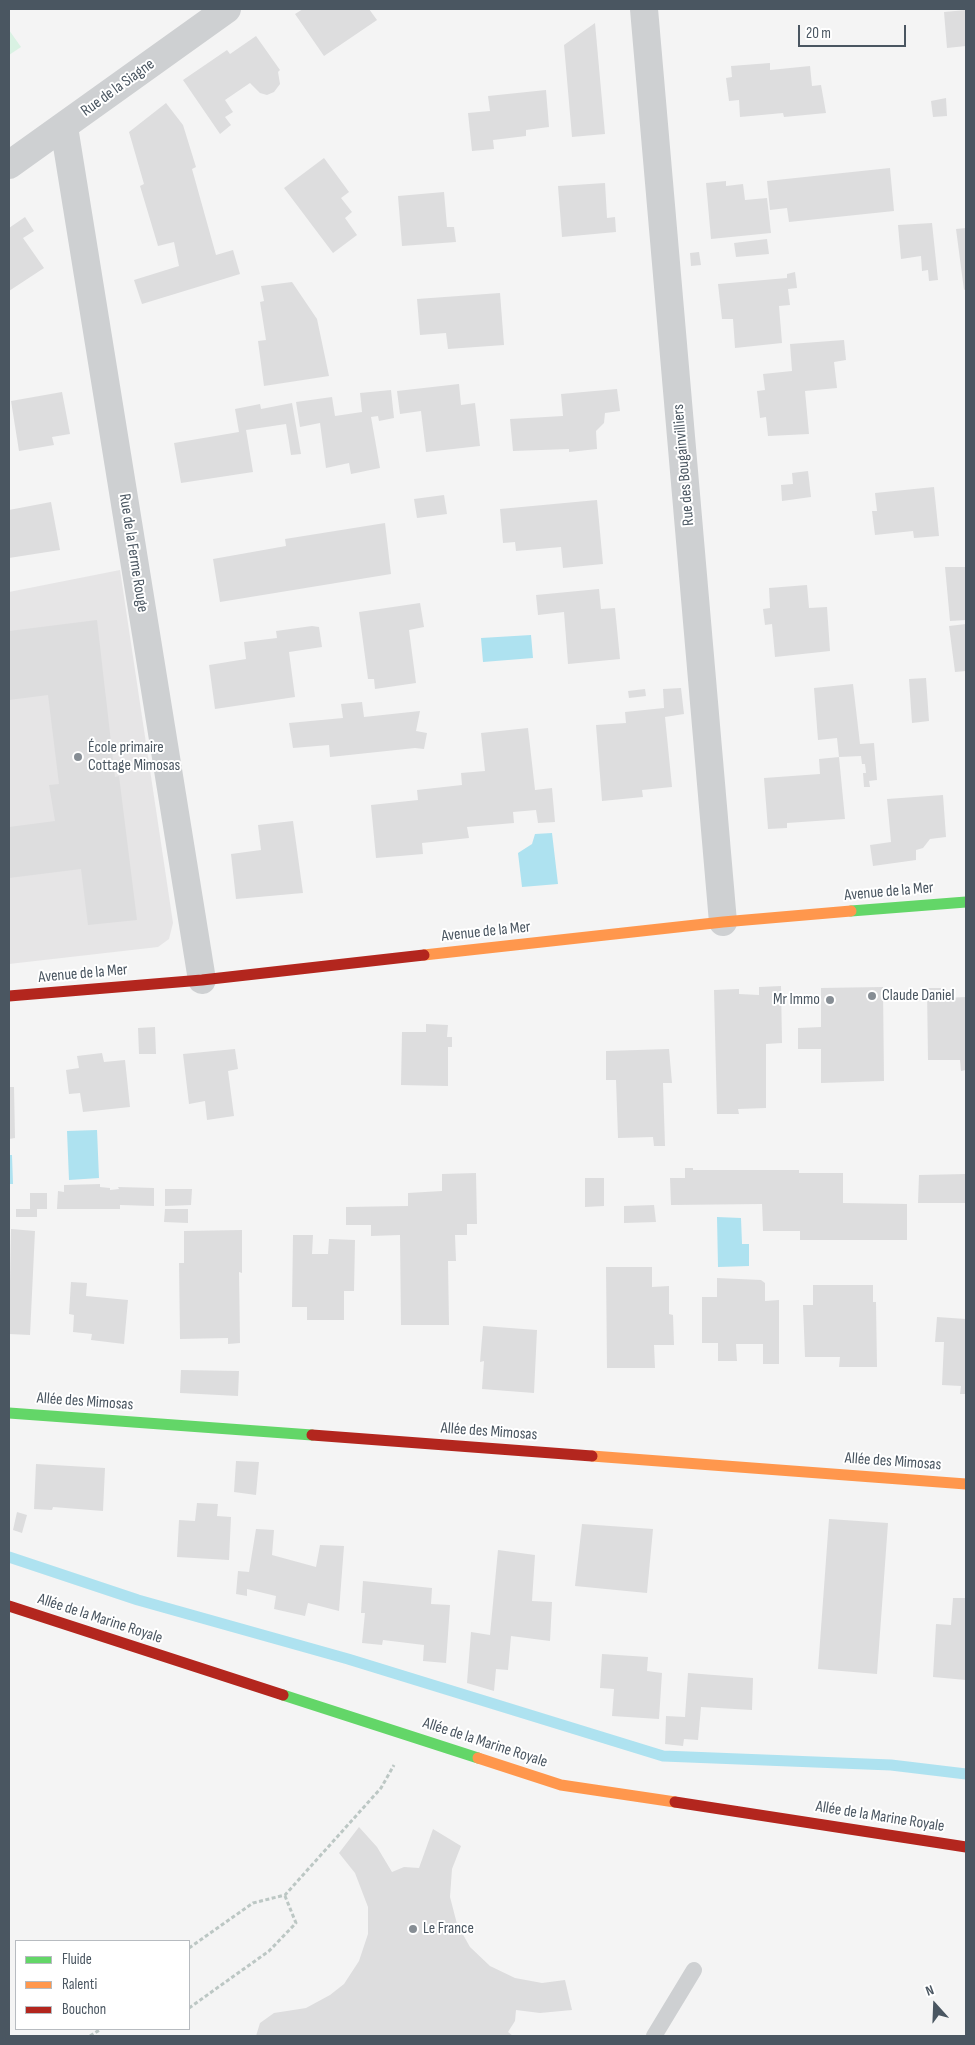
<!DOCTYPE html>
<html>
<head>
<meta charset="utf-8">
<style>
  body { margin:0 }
  #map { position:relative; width:975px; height:2045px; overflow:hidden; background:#f4f4f4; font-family:"Sofia Sans Condensed",sans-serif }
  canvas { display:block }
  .frame { position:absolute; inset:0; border:10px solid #4a5661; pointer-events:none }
  .legend { position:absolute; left:15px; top:1940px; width:175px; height:90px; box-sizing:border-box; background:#fff; border:1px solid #b7bbc0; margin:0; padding:6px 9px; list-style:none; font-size:15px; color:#4a5661 }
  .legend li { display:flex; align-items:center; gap:10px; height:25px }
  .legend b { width:25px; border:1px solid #b7bbc0 }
  .north { position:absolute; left:910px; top:1980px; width:50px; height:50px; -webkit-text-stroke:4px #fff; paint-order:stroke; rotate:340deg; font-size:14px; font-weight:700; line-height:20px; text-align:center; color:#4a5661 }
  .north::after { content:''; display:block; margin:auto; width:18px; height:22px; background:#4a5661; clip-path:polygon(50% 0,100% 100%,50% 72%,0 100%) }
  .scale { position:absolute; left:798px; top:25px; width:108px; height:22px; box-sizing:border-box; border:2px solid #4a5661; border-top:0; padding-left:6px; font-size:15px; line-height:18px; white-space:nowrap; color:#4a5661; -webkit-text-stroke:4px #fff; paint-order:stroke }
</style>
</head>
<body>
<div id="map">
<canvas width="975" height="2045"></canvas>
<div class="frame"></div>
<ul class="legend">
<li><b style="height:6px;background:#63d668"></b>Fluide</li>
<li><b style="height:6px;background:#ff974d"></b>Ralenti</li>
<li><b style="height:6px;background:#b3261e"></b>Bouchon</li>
</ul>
<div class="north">N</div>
<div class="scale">20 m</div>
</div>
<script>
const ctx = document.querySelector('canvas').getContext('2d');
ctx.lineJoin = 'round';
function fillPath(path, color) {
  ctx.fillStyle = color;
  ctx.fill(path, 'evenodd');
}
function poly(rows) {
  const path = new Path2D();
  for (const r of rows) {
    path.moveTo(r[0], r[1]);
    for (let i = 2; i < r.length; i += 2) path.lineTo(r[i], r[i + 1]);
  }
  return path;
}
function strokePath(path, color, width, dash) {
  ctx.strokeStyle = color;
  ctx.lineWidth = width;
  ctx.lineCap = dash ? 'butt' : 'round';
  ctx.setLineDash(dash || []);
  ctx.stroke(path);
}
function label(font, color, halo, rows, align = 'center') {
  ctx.font = font + ' "Sofia Sans Condensed",sans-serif';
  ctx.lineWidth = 4;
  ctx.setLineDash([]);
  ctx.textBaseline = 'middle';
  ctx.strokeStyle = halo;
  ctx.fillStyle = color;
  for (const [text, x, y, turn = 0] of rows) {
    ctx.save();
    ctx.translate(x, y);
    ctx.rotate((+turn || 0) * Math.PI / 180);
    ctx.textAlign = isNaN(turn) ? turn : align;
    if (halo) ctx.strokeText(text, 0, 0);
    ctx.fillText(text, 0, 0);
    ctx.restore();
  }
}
fillPath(poly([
  [120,570,173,923,169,939,158,947,9,964,9,592]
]), '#e6e5e6');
fillPath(poly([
  [9,30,21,47,9,55]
]), '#d9f2e3');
fillPath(poly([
  [531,635,533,658,483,662,481,638],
  [552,833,558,884,522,887,518,853,532,844,535,834],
  [97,1130,99,1178,69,1180,67,1131],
  [9,1155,12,1155,13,1184,9,1184],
  [717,1217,741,1218,742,1244,749,1244,749,1266,718,1267]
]), '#aee2f0');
strokePath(poly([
  [9,1557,138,1600,348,1659,663,1756,891,1765,966,1774]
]), '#aee2f0', 11);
fillPath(poly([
  [303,9,369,9,377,20,324,56,295,14],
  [966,10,966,46,947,48,944,12],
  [595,23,605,134,572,137,564,45],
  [256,36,280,70,278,72,280,84,274,92,267,95,260,93,250,83,225,100,233,112,225,117,231,125,220,134,183,80,227,50,230,54],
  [770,63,770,70,810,66,812,86,821,85,826,113,784,117,783,113,740,117,739,100,729,101,726,78,732,77,731,66],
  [546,90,549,127,526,130,526,136,493,140,494,149,472,151,468,113,490,111,488,96],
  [946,98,947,116,933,117,931,101],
  [166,103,183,125,196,167,192,169,216,255,233,250,240,274,142,304,134,280,179,266,174,242,158,246,140,186,144,184,129,132],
  [324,158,349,192,341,198,352,212,345,218,357,235,333,253,284,188],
  [890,168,894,211,789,222,787,208,770,210,767,181],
  [726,181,726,186,743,184,745,200,767,198,771,233,711,239,706,183],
  [605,183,607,218,615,217,616,232,562,237,558,186],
  [444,192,447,227,454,227,456,242,402,246,398,196],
  [25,217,34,231,23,238,44,268,9,291,9,228],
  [932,223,938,280,929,281,928,270,922,271,921,256,901,259,898,225],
  [966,228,966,289,964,290,956,229],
  [767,239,769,254,736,257,734,243],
  [699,252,701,265,691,266,690,253],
  [795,272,797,288,788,289,790,305,779,306,782,343,735,348,733,319,722,319,718,284,787,278,787,274],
  [292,282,317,319,329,376,264,386,258,341,266,340,260,302,264,301,261,286],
  [500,293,504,345,448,349,446,333,420,335,417,299],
  [844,340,846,360,834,362,837,388,805,391,809,434,768,436,766,417,760,418,757,391,765,390,763,374,792,371,790,344],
  [459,384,461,405,475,403,480,446,426,452,421,411,400,414,397,391],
  [617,389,620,411,605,413,604,423,596,431,597,449,569,452,569,449,513,451,510,419,563,416,561,394],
  [391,390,394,418,379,421,378,416,371,417,380,468,351,474,349,463,326,468,320,423,300,427,296,402,332,397,335,416,362,412,360,393],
  [62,392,70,434,52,437,54,445,19,451,11,401],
  [292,403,301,454,291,455,286,424,246,430,253,472,181,483,174,443,239,432,235,409,260,404,261,409],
  [808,471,811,497,782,501,781,485,793,484,792,473],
  [934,487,939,536,914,538,913,531,875,535,872,511,877,511,875,493],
  [444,495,447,514,417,518,414,499],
  [597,500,603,564,563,568,561,547,516,551,515,542,503,543,500,509],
  [51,502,60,550,9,558,9,510],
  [385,523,391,574,220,602,213,559,286,546,285,539],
  [945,567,966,567,966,620,950,621],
  [807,585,809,608,827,607,830,651,775,657,772,624,765,625,763,609,770,608,769,588],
  [599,589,601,609,615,608,620,659,568,664,564,612,538,615,536,595],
  [420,603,424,627,409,630,416,683,375,689,374,679,368,679,359,612],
  [97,620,115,777,119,776,137,920,88,925,81,869,9,878,9,827,55,821,49,785,59,784,48,695,9,700,9,631],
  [966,624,966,671,955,672,949,626],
  [312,626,319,627,322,647,289,652,295,697,215,709,209,665,246,659,244,642,277,638,276,631],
  [926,678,929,721,912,723,909,679],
  [853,684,860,744,874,743,877,780,869,781,870,787,864,787,863,773,866,773,865,764,862,764,861,756,839,757,845,819,787,823,787,828,768,829,764,778,820,774,819,759,839,757,837,738,818,740,814,688],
  [681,688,684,714,665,717,672,787,642,790,643,797,602,801,596,725,626,723,625,712,664,708,663,689],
  [645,689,646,696,629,698,628,691],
  [362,702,364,717,420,711,416,731,427,733,424,749,415,748,330,757,329,745,293,748,289,723,343,718,341,704],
  [528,728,535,790,552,788,555,822,538,823,536,810,513,812,514,823,467,827,469,838,422,843,423,854,376,858,371,805,418,800,417,790,462,785,461,773,485,771,481,733],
  [943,795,946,837,930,839,923,848,916,850,916,860,873,866,870,845,891,842,887,799],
  [293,821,303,893,236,899,231,854,261,850,258,825],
  [781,986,782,1043,766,1044,766,1108,738,1109,739,1114,717,1114,714,990,739,989,739,994,759,995,759,987],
  [883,987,884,1081,821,1083,821,1049,798,1049,798,1028,821,1027,821,988],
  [927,988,945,988,946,998,966,997,966,1070,961,1071,960,1060,928,1060],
  [426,1024,448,1025,447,1037,452,1037,452,1047,448,1047,448,1086,401,1085,402,1032,426,1032],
  [155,1027,156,1054,139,1054,138,1028],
  [235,1049,238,1069,228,1071,234,1116,207,1120,205,1101,189,1104,183,1054],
  [669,1049,672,1083,663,1083,665,1146,654,1146,653,1137,618,1138,616,1080,606,1080,606,1051],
  [102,1053,104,1062,125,1060,130,1107,83,1112,80,1093,69,1094,66,1070,79,1068,77,1056],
  [9,1087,14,1087,15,1138,9,1139],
  [685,1168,693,1168,693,1170,799,1170,799,1173,843,1173,843,1203,907,1204,907,1240,800,1240,800,1231,763,1231,762,1204,671,1205,670,1178,685,1178],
  [476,1173,477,1224,467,1224,467,1235,455,1235,456,1261,448,1261,449,1325,401,1325,400,1235,371,1236,371,1225,346,1225,346,1207,408,1206,408,1193,442,1191,442,1174],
  [966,1174,966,1203,918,1203,919,1175],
  [585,1178,604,1178,604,1206,585,1207],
  [100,1184,100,1187,110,1188,110,1190,119,1189,118,1187,154,1188,154,1206,120,1205,120,1209,57,1209,58,1191,64,1192,64,1185],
  [165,1189,192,1189,191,1205,165,1206],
  [30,1193,47,1193,47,1209,37,1209,37,1217,16,1217,16,1209,30,1209],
  [654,1205,656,1222,624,1223,624,1206],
  [165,1209,188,1209,188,1223,164,1222],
  [11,1229,35,1231,30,1335,9,1334],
  [242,1230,242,1273,239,1272,240,1343,228,1344,228,1338,180,1339,179,1263,184,1263,184,1231],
  [293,1235,313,1235,312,1254,328,1254,329,1239,355,1240,354,1291,344,1291,344,1320,307,1320,307,1307,292,1307],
  [606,1267,652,1267,652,1287,669,1286,669,1314,673,1315,674,1345,654,1345,655,1368,607,1368],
  [717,1278,761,1280,765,1283,765,1301,779,1300,779,1364,763,1364,763,1344,736,1344,737,1361,718,1361,718,1343,702,1343,702,1297,717,1297],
  [71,1282,87,1283,86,1296,128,1300,124,1344,91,1340,92,1334,73,1332,74,1315,69,1314],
  [813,1285,873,1285,873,1302,876,1302,877,1367,839,1367,840,1357,805,1357,803,1305,813,1305],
  [937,1317,966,1319,966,1394,960,1394,961,1386,942,1385,944,1342,935,1342],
  [483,1326,537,1330,534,1393,482,1389,484,1361,480,1362],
  [181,1370,239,1371,238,1396,180,1393],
  [236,1461,259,1462,256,1495,234,1492],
  [36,1464,105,1468,103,1511,53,1507,52,1510,34,1509],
  [197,1503,218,1504,217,1516,231,1517,229,1560,177,1557,179,1520,195,1521],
  [17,1512,27,1515,22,1533,13,1530],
  [829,1519,888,1523,877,1674,818,1669],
  [582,1524,653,1529,647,1593,575,1586],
  [256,1529,274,1530,272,1555,316,1567,320,1545,344,1546,339,1611,308,1603,305,1616,274,1609,276,1596,247,1589,247,1596,236,1594,238,1571,249,1572],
  [498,1550,535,1555,532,1601,552,1602,550,1641,511,1636,508,1670,496,1669,494,1691,467,1683,471,1632,490,1635],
  [363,1581,432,1588,431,1604,450,1605,446,1663,423,1661,424,1645,383,1640,382,1645,362,1643,365,1613,361,1613],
  [953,1598,966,1598,966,1680,933,1677,936,1624,951,1625],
  [602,1654,648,1657,647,1671,662,1673,659,1719,612,1716,614,1689,600,1688],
  [688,1673,753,1678,752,1710,701,1707,698,1740,684,1739,683,1746,665,1744,666,1716,685,1717],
  [359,1827,377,1847,392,1872,404,1867,419,1868,433,1829,461,1846,452,1869,450,1897,457,1924,470,1947,490,1966,515,1978,542,1983,565,1980,572,2010,540,2013,516,2010,515,2021,508,2032,513,2036,256,2036,260,2023,274,2013,306,2008,330,1995,344,1984,359,1961,368,1934,368,1907,355,1873,339,1853]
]), '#ddddde');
strokePath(poly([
  [189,1948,253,1903,285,1895,381,1788,394,1765],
  [189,2008,269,1951,296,1923,285,1896],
  [90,2036,101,2029]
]), '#bcc7c4', 3, [4, 2.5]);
strokePath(poly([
  [654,2036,694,1970]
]), '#ced0d2', 16);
strokePath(poly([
  [644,9,723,922],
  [64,127,202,980],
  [9,165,227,9]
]), '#ced0d2', 28);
strokePath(poly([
  [851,911,966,902],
  [9,1413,312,1435],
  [283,1695,478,1758]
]), '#63d668', 11);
strokePath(poly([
  [424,955,723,922,851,911],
  [592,1456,966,1484],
  [478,1758,561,1785,675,1802]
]), '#ff974d', 11);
strokePath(poly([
  [9,996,202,980,424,955],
  [312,1435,592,1456],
  [9,1606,283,1695],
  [675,1802,966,1847]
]), '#b3261e', 11);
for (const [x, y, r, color] of [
  [78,757,5,"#868d94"],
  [872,996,5,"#868d94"],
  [830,1000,5,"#868d94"],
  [413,1929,5,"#868d94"]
]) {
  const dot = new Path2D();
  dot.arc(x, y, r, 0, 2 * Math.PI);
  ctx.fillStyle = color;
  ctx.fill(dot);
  strokePath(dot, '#fff', 2);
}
label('16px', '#4a5661', '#fff', [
  ["Rue de la Siagne",118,88,-36],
  ["Rue des Bougainvilliers",684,465,-95],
  ["Rue de la Ferme Rouge",133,553,81],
  ["Avenue de la Mer",889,892,-5],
  ["Avenue de la Mer",486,932,-6],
  ["Avenue de la Mer",83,974,-5],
  ["Allée des Mimosas",85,1402,4],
  ["Allée des Mimosas",489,1432,4],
  ["Allée des Mimosas",893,1462,4],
  ["Allée de la Marine Royale",100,1619,18],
  ["Allée de la Marine Royale",485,1743,18],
  ["Allée de la Marine Royale",880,1817,9]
]);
label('16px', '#4a5661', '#fff', [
  ["École primaire",88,748],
  ["Cottage Mimosas",88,766],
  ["Claude Daniel",882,996],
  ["Mr Immo",820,1000,"right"],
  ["Le France",423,1929]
], 'left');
</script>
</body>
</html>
